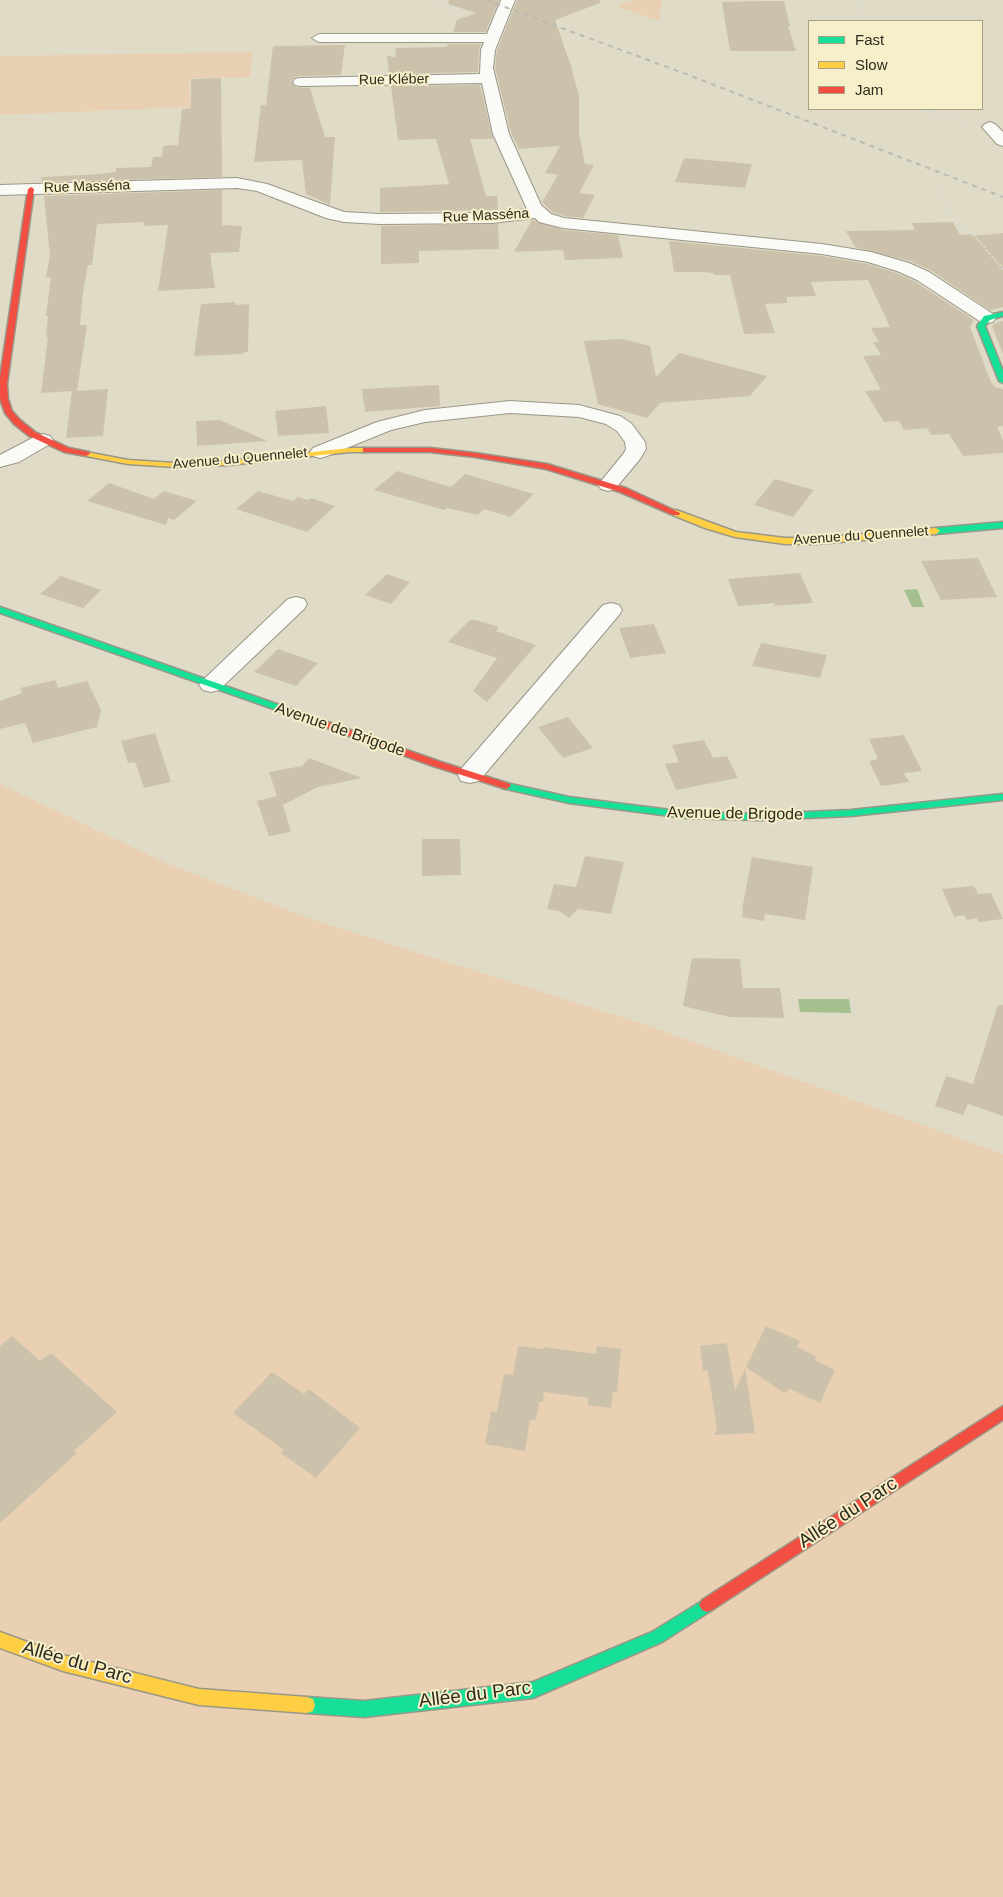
<!DOCTYPE html>
<html>
<head>
<meta charset="utf-8">
<style>
  body { margin:0 }
  #map { position:relative; width:1003px; height:1897px; overflow:hidden; background:#dfdbc7; font-family:Arial,sans-serif }
  canvas { display:block }
  .legend { position:absolute; left:808px; top:20px; width:175px; height:90px; box-sizing:border-box; background:#f6efca; border:1px solid #a6a185; margin:0; padding:6px 9px; list-style:none; font-size:15px; color:#2e2b1d }
  .legend li { display:flex; align-items:center; gap:10px; height:25px }
  .legend b { width:25px; border:1px solid #a6a185 }
</style>
</head>
<body>
<div id="map">
<canvas width="1003" height="1897"></canvas>
<ul class="legend">
<li><b style="height:6px;background:#16e098"></b>Fast</li>
<li><b style="height:6px;background:#ffcf43"></b>Slow</li>
<li><b style="height:6px;background:#f24e42"></b>Jam</li>
</ul>
</div>
<script>
const ctx = document.querySelector('canvas').getContext('2d');
ctx.lineJoin = 'round';
function fillPath(path, color) {
  ctx.fillStyle = color;
  ctx.fill(path, 'evenodd');
}
function poly(rows) {
  const path = new Path2D();
  for (const r of rows) {
    path.moveTo(r[0], r[1]);
    for (let i = 2; i < r.length; i += 2) path.lineTo(r[i], r[i + 1]);
  }
  return path;
}
function strokePath(path, color, width, dash) {
  ctx.strokeStyle = color;
  ctx.lineWidth = width;
  ctx.lineCap = dash ? 'butt' : 'round';
  ctx.setLineDash(dash || []);
  ctx.stroke(path);
}
function label(font, color, halo, rows, align = 'center') {
  ctx.font = font + ' Arial,sans-serif';
  ctx.lineWidth = 4;
  ctx.setLineDash([]);
  ctx.textBaseline = 'middle';
  ctx.strokeStyle = halo;
  ctx.fillStyle = color;
  for (const [text, x, y, turn = 0] of rows) {
    ctx.save();
    ctx.translate(x, y);
    ctx.rotate((+turn || 0) * Math.PI / 180);
    ctx.textAlign = isNaN(turn) ? turn : align;
    if (halo) ctx.strokeText(text, 0, 0);
    ctx.fillText(text, 0, 0);
    ctx.restore();
  }
}
fillPath(poly([
  [632,0,662,0,659,21,616,6],
  [253,52,250,77,189,78,191,107,0,115,0,56],
  [0,784,166,863,314,920,644,1024,1003,1154,1003,1897,0,1897]
]), '#ead0b3');
fillPath(poly([
  [917,589,924,607,912,607,904,590],
  [798,999,849,999,851,1013,800,1012]
]), '#a4c08e');
fillPath(poly([
  [449,0,499,0,486,32,453,32,457,20,476,13,448,4],
  [517,0,600,0,600,3,555,20,571,66,579,96,579,134,585,164,594,165,579,193,595,195,583,218,564,216,552,212,542,202,558,175,545,173,560,146,519,149,511,133,495,68,497,50],
  [766,1,784,1,790,26,788,26,796,51,730,51,722,2],
  [448,44,481,44,479,50,478,72,389,74,387,55,395,58,396,48,447,47],
  [345,45,341,75,300,76,295,77,291,81,295,87,310,88,325,137,335,137,330,205,306,194,302,160,254,162,261,105,266,105,273,46],
  [221,78,222,177,42,182,41,177,101,174,116,172,116,168,151,167,153,157,162,157,163,146,178,145,182,109,191,108,191,79],
  [480,85,493,139,470,139,486,196,497,196,498,210,380,212,380,188,449,184,436,139,398,140,391,86],
  [684,158,752,164,745,188,675,182],
  [222,190,222,225,242,226,239,252,210,253,215,288,158,291,168,225,144,226,144,222,97,224,92,265,88,265,83,292,80,325,87,325,77,391,108,389,103,436,66,438,72,391,41,393,48,337,46,337,48,316,46,316,51,277,46,277,50,256,44,196],
  [532,220,563,230,618,235,623,258,565,260,563,250,514,252],
  [953,222,960,235,971,234,972,236,1003,233,1003,307,990,310,930,270,910,261,855,247,846,231,915,230,912,223],
  [498,224,499,249,419,251,419,263,381,264,381,226],
  [669,241,822,256,868,264,896,273,916,282,974,320,970,327,991,382,995,387,1003,389,1003,426,997,427,1003,440,1003,453,963,456,949,434,931,435,927,428,904,430,899,421,884,422,865,391,881,390,863,356,881,355,873,342,879,342,871,328,890,327,868,280,811,282,816,296,787,297,787,303,765,304,775,333,744,334,730,275,714,275,713,273,704,272,674,272],
  [235,302,235,305,249,304,248,352,244,352,244,354,194,356,201,304],
  [1003,321,1003,354,992,326,994,324],
  [622,339,650,346,656,377,679,353,767,376,750,396,660,403,647,418,598,404,584,341],
  [439,385,440,406,365,412,362,389],
  [326,406,329,433,278,436,275,411],
  [220,420,267,441,197,446,196,421],
  [397,471,451,487,465,474,534,494,510,517,484,509,478,515,447,508,444,510,374,490],
  [775,479,814,490,793,517,754,505],
  [109,483,154,499,164,491,197,501,174,520,168,518,166,525,87,501],
  [258,491,293,501,298,497,308,500,311,498,335,506,307,532,236,509],
  [978,558,997,597,941,600,921,561],
  [800,573,813,603,774,606,775,603,738,606,728,579],
  [387,574,410,582,391,604,365,595],
  [61,576,101,590,83,608,40,594],
  [470,620,476,620,499,627,496,631,536,645,487,702,473,691,497,658,448,642],
  [654,624,666,653,630,658,619,628],
  [761,643,827,655,820,678,752,666],
  [278,649,318,663,296,686,254,672],
  [55,680,58,688,87,681,101,710,97,727,33,743,25,723,0,729,0,701,22,693,20,688],
  [568,717,593,748,563,758,538,727],
  [155,733,171,782,144,788,135,762,128,763,121,741],
  [904,735,922,771,904,773,909,782,881,786,869,761,878,759,869,739],
  [704,740,713,758,727,756,738,778,676,790,665,764,679,762,672,745],
  [309,758,362,778,318,787,283,805,291,832,269,836,257,801,277,796,269,772,302,766],
  [422,839,460,839,461,875,422,876],
  [585,856,624,862,611,914,578,909,569,918,559,911,547,909,554,884,576,887],
  [752,857,813,867,805,920,765,914,764,921,742,917,743,910,742,910],
  [974,886,978,894,991,893,1003,919,978,922,977,918,967,920,964,915,954,917,942,889],
  [692,958,740,959,743,988,780,988,784,1018,730,1017,683,1006],
  [998,1005,1003,1005,1003,1116,968,1104,963,1115,935,1106,946,1076,973,1084],
  [766,1326,800,1341,797,1347,816,1356,815,1360,835,1370,820,1403,790,1389,784,1393,746,1367],
  [12,1336,40,1361,51,1353,117,1412,74,1451,76,1454,0,1523,0,1346],
  [727,1343,735,1391,745,1369,755,1433,714,1435,717,1429,708,1371,703,1370,700,1346],
  [518,1346,544,1349,544,1347,596,1354,597,1346,621,1349,617,1392,613,1392,611,1408,588,1405,588,1398,544,1392,543,1402,539,1402,536,1420,530,1420,525,1451,485,1444,491,1411,497,1412,504,1374,513,1375],
  [272,1372,304,1394,309,1389,360,1428,316,1478,281,1453,284,1450,233,1413]
]), '#ccc2ac');
const street = poly([
  [501,0,515,0,495,50,493,68,509,134,541,205,551,214,564,218,822,244,871,252,909,263,929,272,993,314,996,318,993,322,987,323,981,322,917,280,897,271,868,262,822,254,563,228,539,222,535,218,492,223,380,224,344,222,326,218,257,191,237,188,0,195,0,185,237,178,267,184,344,212,380,214,492,213,527,209,493,134,482,83,300,86,295,85,293,82,295,79,300,78,480,74,481,50,484,42,319,42,312,38,319,34,487,34,501,0],
  [990,122,995,124,1003,132,1003,146,997,144,982,127,985,124,990,122],
  [510,401,579,405,620,416,631,423,645,442,646,449,640,459,615,489,608,491,601,489,598,485,624,453,626,449,625,442,617,431,606,424,579,417,510,413,425,422,391,430,327,456,320,458,313,456,310,452,313,448,377,422,425,410,510,401],
  [43,434,50,436,53,440,50,444,19,462,0,467,0,455,36,436,43,434],
  [296,597,304,599,307,604,304,609,219,690,211,692,203,690,199,685,203,680,288,599,296,597],
  [611,603,619,605,622,610,619,615,479,781,470,783,461,781,458,775,461,769,603,605,611,603]
]);
const fast = poly([
  [1003,312,1003,316,990,320,985,326,1003,371,1003,383,999,381,977,326,984,316,1003,312],
  [1003,522,1003,528,936,534,932,531,936,528,1003,522],
  [0,607,308,715,310,717,305,720,302,719,0,613,0,607],
  [506,783,569,797,686,812,759,814,851,810,1003,794,1003,800,851,816,759,820,686,818,569,803,502,788,501,786,506,783],
  [707,1598,712,1600,715,1605,712,1610,662,1642,533,1698,364,1717,307,1713,301,1711,299,1705,301,1699,307,1697,364,1701,533,1682,652,1632,707,1598]
]);
const slow = poly([
  [350,448,366,448,370,450,366,452,350,452,228,465,175,467,128,464,86,456,82,454,86,452,128,460,175,463,228,461,350,448],
  [676,510,736,532,785,538,815,538,936,528,940,531,936,534,815,544,785,544,735,537,705,528,673,515,673,511,676,510],
  [0,1632,63,1655,199,1689,307,1697,313,1699,315,1705,313,1711,307,1713,199,1705,63,1671,0,1648,0,1632]
]);
const jam = poly([
  [31,187,34,189,7,384,8,399,12,411,20,420,35,432,69,448,89,452,90,454,86,456,64,452,29,436,14,424,5,413,0,399,0,378,28,189,31,187],
  [363,448,430,448,475,453,547,464,626,488,680,513,679,515,673,515,620,492,546,469,475,457,430,452,363,452,363,448],
  [305,714,441,762,510,784,511,786,506,789,433,766,302,719,300,717,305,714],
  [1003,1406,1003,1420,712,1610,707,1612,702,1610,699,1605,702,1600,1003,1406]
]);
strokePath(street, '#9a9788', 2);
strokePath(fast, '#9a9788', 3);
strokePath(slow, '#9a9788', 3);
strokePath(jam, '#9a9788', 3);
strokePath(poly([
  [438,0,470,17],
  [857,0,866,21],
  [920,109,970,123],
  [938,190,958,228,971,232,1003,269]
]), '#dbdad4', 2, [2, 2]);
fillPath(street, '#fafaf7');
fillPath(fast, '#16e098');
fillPath(slow, '#ffcf43');
fillPath(jam, '#f24e42');
strokePath(poly([
  [486,0,686,74,1003,197]
]), '#babab5', 2, [5, 5]);
label('14px', '#2e2b1d', '#f6efca', [
  ["Rue Kléber",394,80,-1],
  ["Rue Masséna",87,187,-2],
  ["Rue Masséna",486,216,-3],
  ["Avenue du Quennelet",240,459,-5],
  ["Avenue du Quennelet",861,536,-4]
]);
label('16px', '#2e2b1d', '#f6efca', [
  ["Avenue de Brigode",340,730,19],
  ["Avenue de Brigode",735,814,1]
]);
label('19px', '#2e2b1d', '#f6efca', [
  ["Allée du Parc",848,1513,-33],
  ["Allée du Parc",77,1663,16],
  ["Allée du Parc",475,1695,-7]
]);
</script>
</body>
</html>
